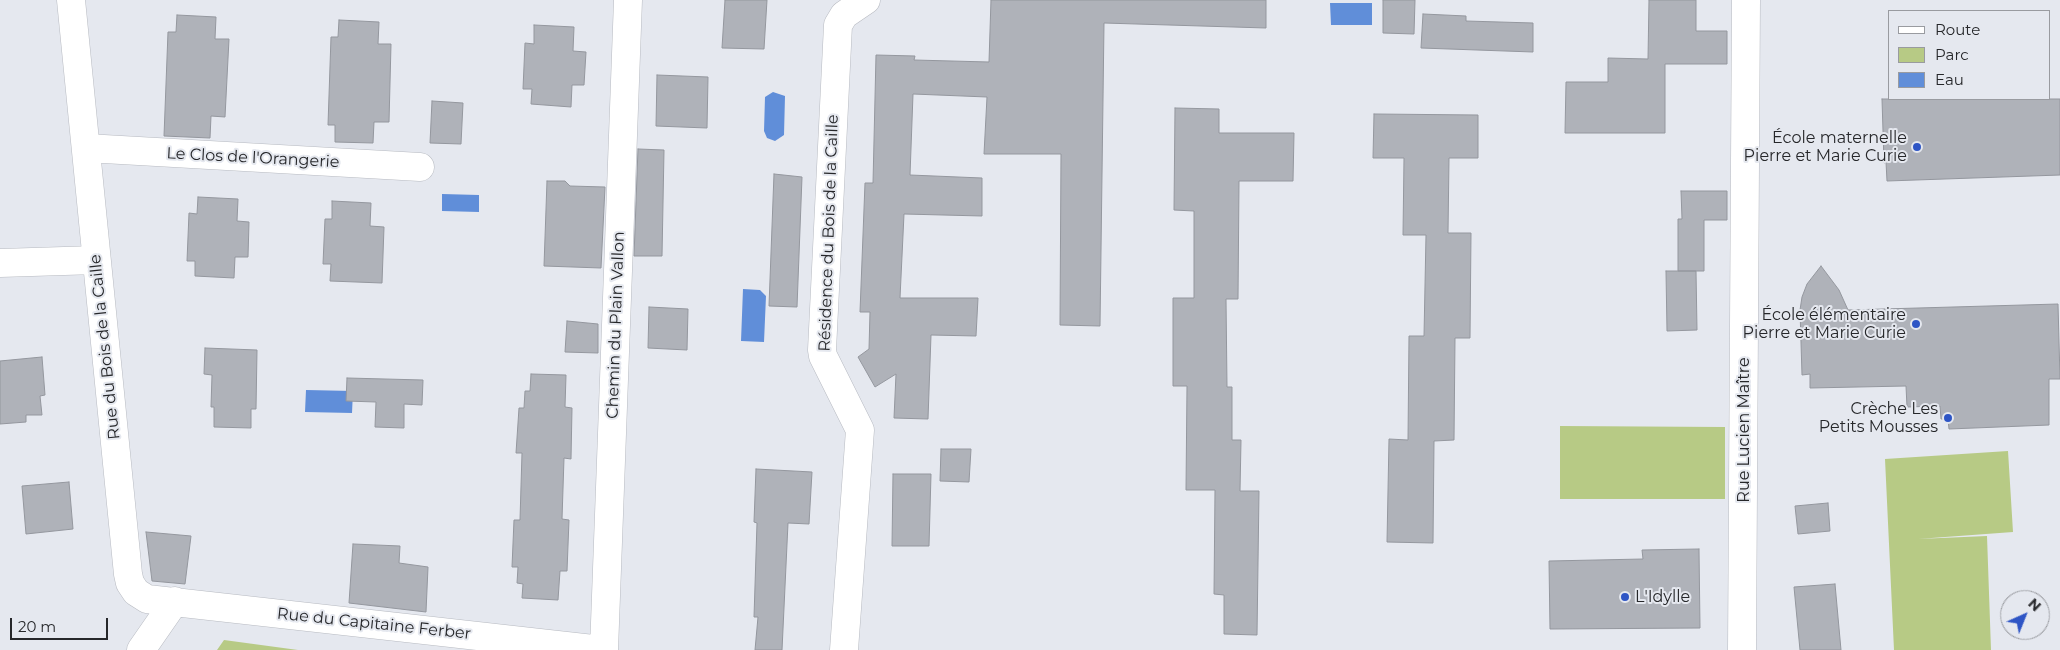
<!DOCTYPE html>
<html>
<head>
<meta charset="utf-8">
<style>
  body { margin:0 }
  #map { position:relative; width:2060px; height:650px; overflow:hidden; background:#e5e8ef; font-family:Montserrat,sans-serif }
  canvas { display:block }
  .legend { position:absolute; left:1888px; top:10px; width:162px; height:90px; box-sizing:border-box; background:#e5e8ef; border:1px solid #999ba0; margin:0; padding:6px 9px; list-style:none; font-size:15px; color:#26272a }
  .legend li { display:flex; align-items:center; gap:10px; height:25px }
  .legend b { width:25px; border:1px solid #999ba0 }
  .north { position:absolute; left:2000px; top:590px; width:50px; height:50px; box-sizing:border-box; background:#e5e8ef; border:1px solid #999ba0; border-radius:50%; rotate:44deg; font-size:14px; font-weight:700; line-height:20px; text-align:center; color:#26272a }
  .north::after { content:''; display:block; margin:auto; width:18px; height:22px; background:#2e55c5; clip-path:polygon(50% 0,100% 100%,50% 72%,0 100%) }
  .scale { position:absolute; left:10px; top:618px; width:98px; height:22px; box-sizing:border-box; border:2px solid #26272a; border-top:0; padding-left:6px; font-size:15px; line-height:18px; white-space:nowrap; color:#26272a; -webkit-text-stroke:4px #e5e8ef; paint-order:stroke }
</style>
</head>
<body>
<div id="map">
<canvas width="2060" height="650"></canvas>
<ul class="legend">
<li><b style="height:6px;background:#fff"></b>Route</li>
<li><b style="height:14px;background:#b7ca85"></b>Parc</li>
<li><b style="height:14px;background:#608ed9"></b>Eau</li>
</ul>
<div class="north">N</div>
<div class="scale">20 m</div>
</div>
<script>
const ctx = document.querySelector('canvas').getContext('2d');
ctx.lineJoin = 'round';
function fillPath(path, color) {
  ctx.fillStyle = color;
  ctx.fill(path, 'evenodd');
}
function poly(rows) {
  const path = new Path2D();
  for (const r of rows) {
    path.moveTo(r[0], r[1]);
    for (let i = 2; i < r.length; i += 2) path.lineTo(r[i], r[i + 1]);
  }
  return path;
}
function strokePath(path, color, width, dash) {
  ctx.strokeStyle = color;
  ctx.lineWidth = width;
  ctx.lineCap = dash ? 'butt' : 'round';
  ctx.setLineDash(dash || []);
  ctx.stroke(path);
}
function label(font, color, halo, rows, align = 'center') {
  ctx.font = font + ' Montserrat,sans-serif';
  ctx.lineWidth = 4;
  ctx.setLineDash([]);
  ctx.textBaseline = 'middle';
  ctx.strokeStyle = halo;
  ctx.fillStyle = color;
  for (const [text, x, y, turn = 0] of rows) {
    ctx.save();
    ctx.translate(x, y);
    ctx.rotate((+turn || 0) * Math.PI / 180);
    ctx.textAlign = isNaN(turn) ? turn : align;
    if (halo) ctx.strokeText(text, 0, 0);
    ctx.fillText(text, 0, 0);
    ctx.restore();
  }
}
fillPath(poly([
  [1560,426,1725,427,1725,499,1560,499],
  [2008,451,2013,532,1918,539,1987,536,1991,650,1894,650,1885,459],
  [224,640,298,650,217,650]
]), '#b7ca85');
fillPath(poly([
  [1330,3,1372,3,1372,25,1331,25],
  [773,92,785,96,784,135,775,141,767,138,764,131,765,97],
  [442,194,479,195,479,212,442,211],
  [743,289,760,290,766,296,764,342,741,341],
  [306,390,353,391,352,413,305,412]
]), '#608ed9');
const building = poly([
  [725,0,767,0,764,49,722,48,725,0],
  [991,0,1266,0,1266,28,1104,23,1100,326,1060,325,1061,154,984,154,987,97,913,94,910,175,982,178,982,216,904,214,900,298,978,298,976,336,931,335,928,419,894,418,896,374,875,387,858,357,869,349,870,312,860,312,865,183,873,183,876,55,915,56,914,60,989,62,991,0],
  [1383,0,1415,0,1414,34,1383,33,1383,0],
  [1649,0,1696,0,1696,31,1727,31,1727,64,1665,64,1665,133,1565,133,1566,82,1608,82,1608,58,1648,59,1649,0],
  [1423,14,1466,16,1466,21,1533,23,1533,52,1421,48,1423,14],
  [177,15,216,17,215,39,229,39,225,117,211,116,210,138,164,136,168,32,176,32,177,15],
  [339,20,379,22,378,44,391,44,389,122,374,122,373,143,335,142,335,125,328,125,331,37,338,37,339,20],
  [534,25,574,27,573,51,586,52,584,85,572,85,571,107,531,104,532,89,523,89,525,43,534,44,534,25],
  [657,75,708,77,707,128,656,126,657,75],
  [1882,99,2060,99,2060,175,1887,181,1886,162,1884,163,1882,99],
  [432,101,463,103,461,144,430,143,432,101],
  [1175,108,1219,109,1219,133,1294,133,1293,181,1239,181,1238,299,1226,299,1227,387,1232,387,1232,440,1241,440,1240,491,1259,491,1257,635,1224,634,1224,595,1214,594,1215,490,1186,490,1187,386,1173,386,1173,298,1194,298,1194,211,1174,210,1175,108],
  [1374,114,1478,115,1478,158,1449,158,1448,233,1471,233,1470,338,1455,338,1454,440,1434,441,1433,543,1387,542,1389,439,1408,440,1409,336,1424,336,1426,235,1403,235,1404,158,1373,158,1374,114],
  [638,149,664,150,662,256,634,256,638,149],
  [774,174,802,177,797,307,769,306,774,174],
  [547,181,565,181,570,186,605,187,601,268,544,266,547,181],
  [1681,191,1727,191,1727,220,1704,220,1704,271,1678,271,1678,219,1682,219,1681,191],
  [198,197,238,199,237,221,249,222,248,257,235,257,234,278,195,276,195,261,187,261,189,213,197,214,198,197],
  [332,201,371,203,370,226,384,227,382,283,330,281,331,264,323,264,324,241,325,219,332,219,332,201],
  [1821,266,1839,290,1848,310,2058,304,2060,379,2049,379,2049,425,1949,429,1948,419,1941,419,1940,406,1907,407,1906,386,1810,388,1810,374,1802,375,1800,310,1802,297,1807,284,1821,266],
  [1666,271,1696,271,1697,330,1667,331,1666,271],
  [649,307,688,309,687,350,648,348,649,307],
  [567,321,598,324,598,353,565,352,567,321],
  [205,348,257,350,256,409,251,409,251,428,214,427,214,407,211,407,212,375,204,374,205,348],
  [42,357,45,395,40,396,42,415,26,415,26,422,0,424,0,361,42,357],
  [531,374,566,375,565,407,572,408,571,459,564,458,562,519,569,520,567,571,560,571,558,600,522,598,523,584,517,583,518,567,512,567,514,520,520,520,522,453,516,453,519,408,524,408,525,391,530,391,531,374],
  [347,378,423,380,422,405,404,404,404,428,375,427,376,402,346,401,347,378],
  [941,449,971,449,969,482,940,481,941,449],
  [756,469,812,472,809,524,788,523,782,650,755,650,758,617,754,617,757,523,754,522,756,469],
  [893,474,931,474,929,546,892,546,893,474],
  [69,482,73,529,26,534,22,486,69,482],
  [1828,503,1830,531,1798,534,1795,506,1828,503],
  [146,532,191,536,185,584,152,581,146,532],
  [353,544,400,546,399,563,428,567,426,612,349,603,353,544],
  [1699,549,1700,628,1550,629,1549,561,1643,559,1642,550,1699,549],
  [1835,584,1841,650,1800,650,1794,587,1835,584]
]);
fillPath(building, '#afb2b9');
strokePath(building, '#94979e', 1);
const minor = poly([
  [71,0,128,574,130,583,136,592,147,599,602,650],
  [86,148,420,167],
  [0,263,96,260],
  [141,650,175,601],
  [604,650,628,0],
  [844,650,860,430,823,356,822,350,838,25,844,15,866,0],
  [1742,650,1746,0]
]);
strokePath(minor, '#b7bac1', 29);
strokePath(minor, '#fff', 28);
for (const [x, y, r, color] of [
  [1917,147,5,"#2e55c5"],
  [1916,324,5,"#2e55c5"],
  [1948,418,5,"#2e55c5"],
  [1625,597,5,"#2e55c5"]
]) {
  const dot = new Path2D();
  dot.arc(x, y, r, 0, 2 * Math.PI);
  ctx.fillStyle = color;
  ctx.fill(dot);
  strokePath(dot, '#e5e8ef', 2);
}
label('16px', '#26272a', '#e5e8ef', [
  ["École maternelle",1907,138],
  ["Pierre et Marie Curie",1907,156],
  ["École élémentaire",1906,315],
  ["Pierre et Marie Curie",1906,333],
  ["Crèche Les",1938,409],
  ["Petits Mousses",1938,427],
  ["L'Idylle",1635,597,"left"]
], 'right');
label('16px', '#26272a', '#e5e8ef', [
  ["Le Clos de l'Orangerie",253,158,3],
  ["Résidence du Bois de la Caille",829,233,-88],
  ["Chemin du Plain Vallon",616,325,-88],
  ["Rue du Bois de la Caille",105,347,-96],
  ["Rue Lucien Maître",1744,430,-90],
  ["Rue du Capitaine Ferber",374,624,6]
]);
</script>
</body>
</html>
